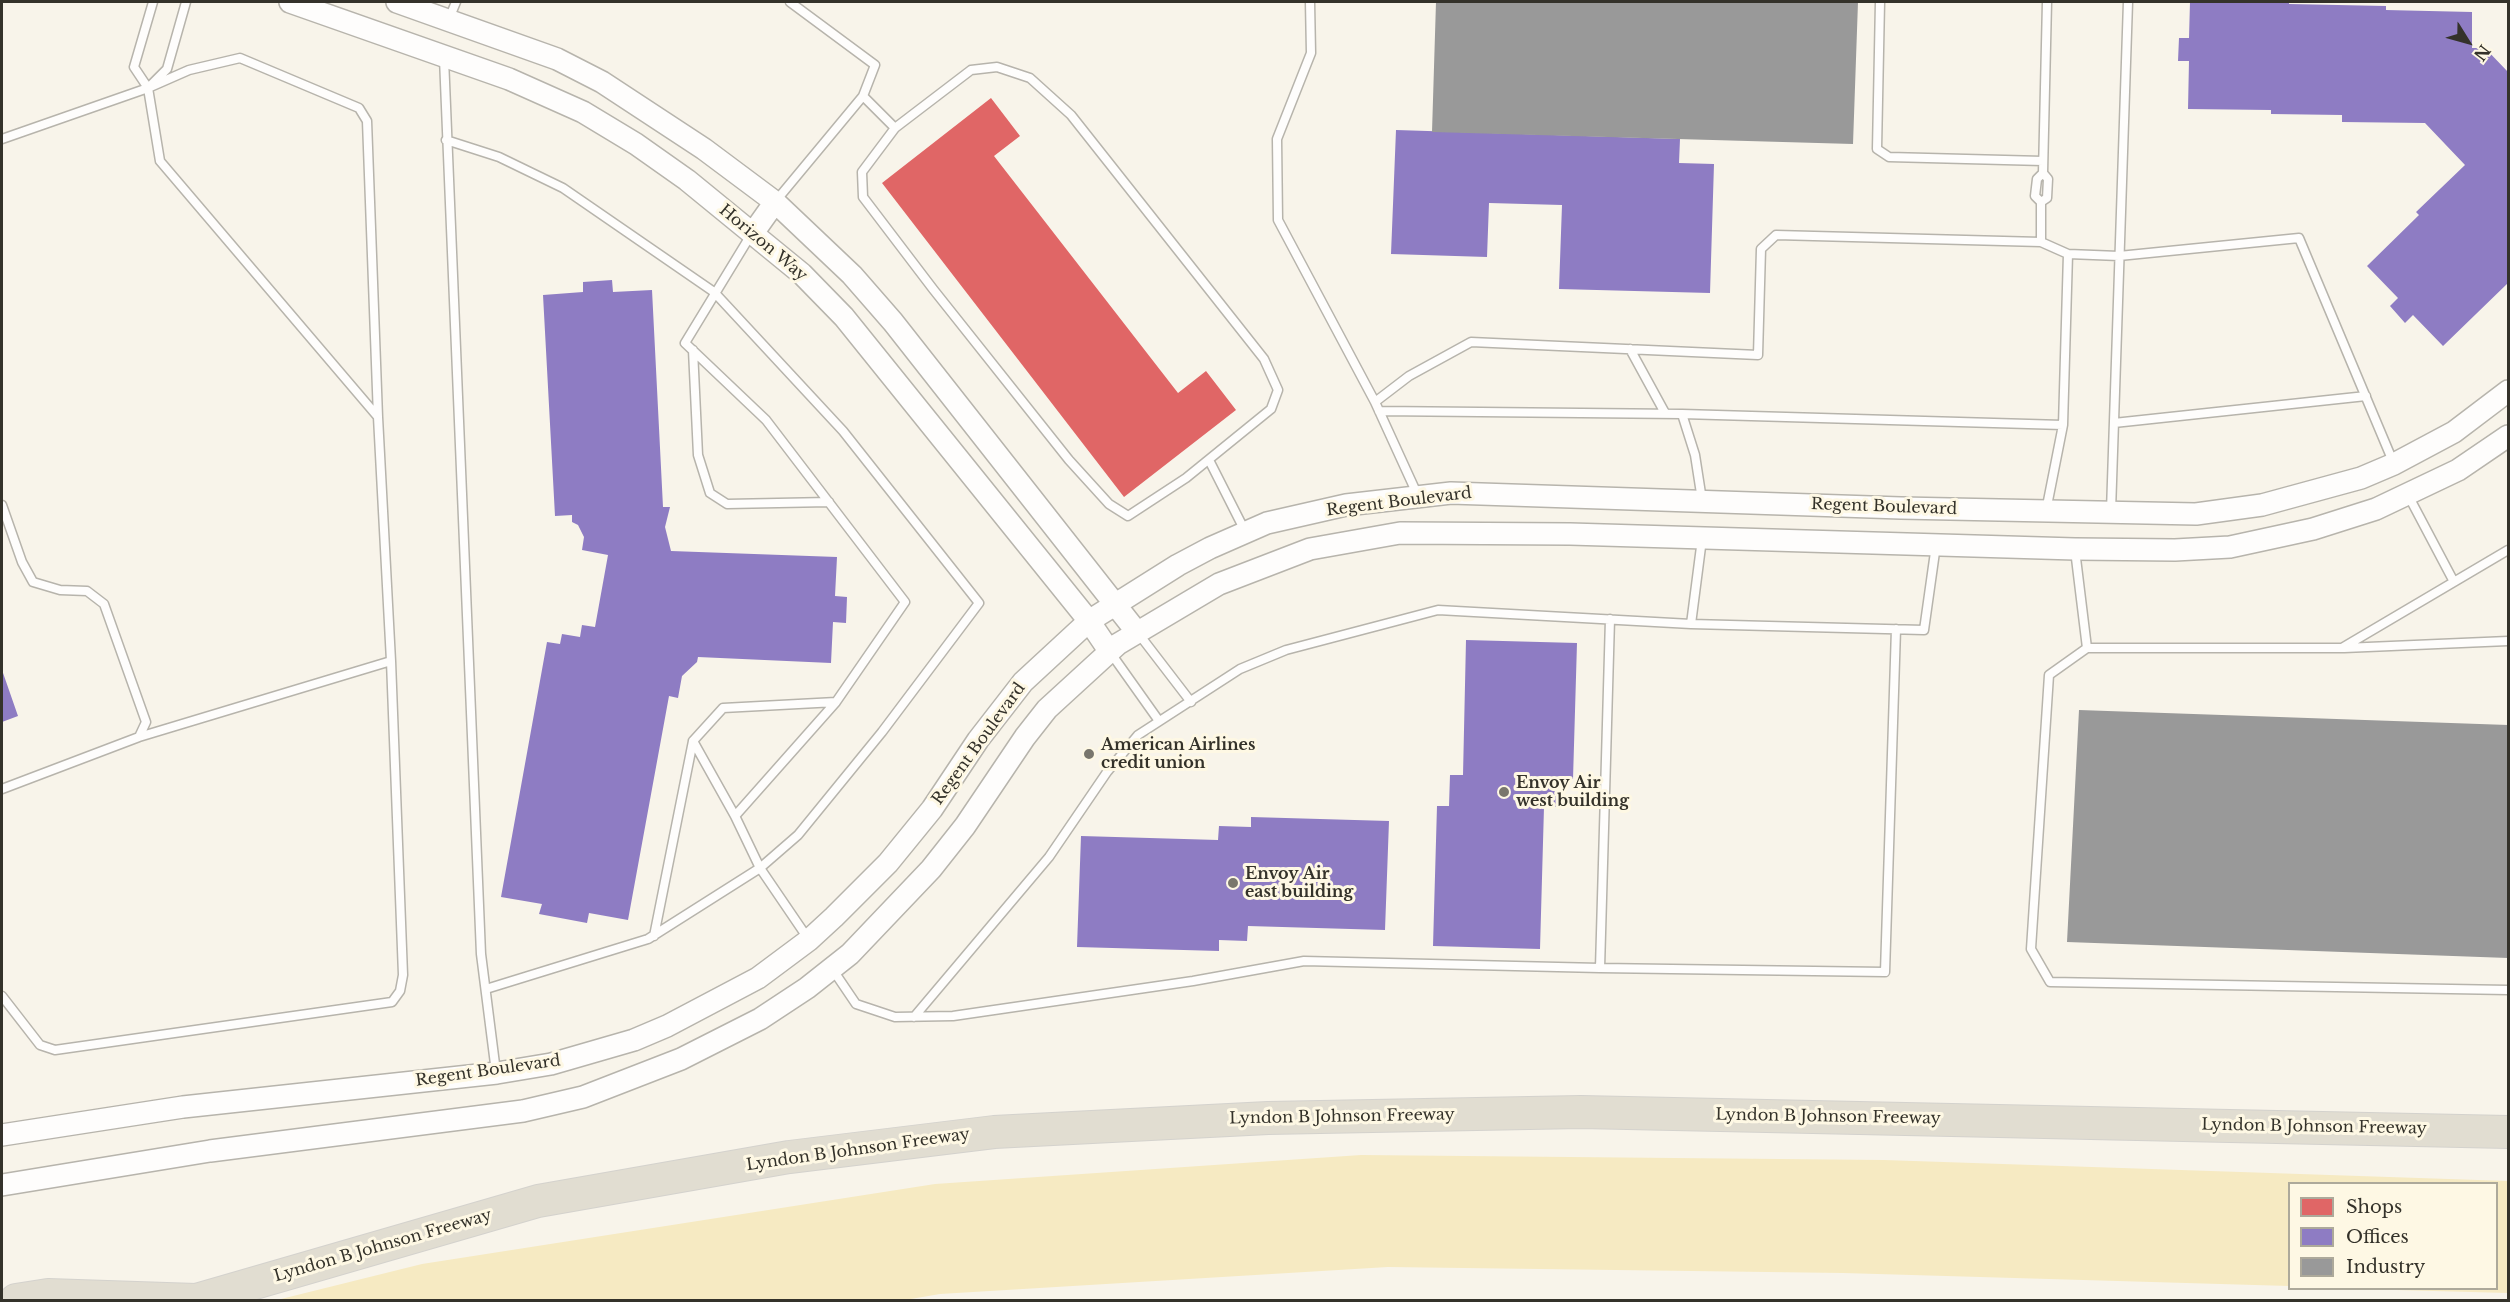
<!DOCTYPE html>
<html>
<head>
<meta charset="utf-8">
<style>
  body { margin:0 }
  #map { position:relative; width:2510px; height:1302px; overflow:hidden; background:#f8f4ea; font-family:"Libre Baskerville",serif }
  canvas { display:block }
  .frame { position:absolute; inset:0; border:3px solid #34322a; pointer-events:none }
  .legend { position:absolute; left:2288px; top:1182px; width:210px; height:108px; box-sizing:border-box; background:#fef8e4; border:2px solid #ada99a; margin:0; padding:8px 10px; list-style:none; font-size:18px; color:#34322a }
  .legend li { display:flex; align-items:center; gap:12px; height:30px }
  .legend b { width:30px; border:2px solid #ada99a }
  .north { position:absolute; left:2438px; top:12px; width:60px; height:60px; -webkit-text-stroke:4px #fef8e4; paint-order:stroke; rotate:127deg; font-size:16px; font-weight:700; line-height:24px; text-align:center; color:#34322a }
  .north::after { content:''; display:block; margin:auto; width:21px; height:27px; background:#34322a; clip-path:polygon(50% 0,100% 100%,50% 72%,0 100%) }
</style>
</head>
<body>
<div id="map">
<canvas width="2510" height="1302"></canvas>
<div class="frame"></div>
<ul class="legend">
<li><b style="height:16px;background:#e06666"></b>Shops</li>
<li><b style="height:16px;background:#8e7cc3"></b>Offices</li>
<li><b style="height:16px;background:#999"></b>Industry</li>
</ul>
<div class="north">N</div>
</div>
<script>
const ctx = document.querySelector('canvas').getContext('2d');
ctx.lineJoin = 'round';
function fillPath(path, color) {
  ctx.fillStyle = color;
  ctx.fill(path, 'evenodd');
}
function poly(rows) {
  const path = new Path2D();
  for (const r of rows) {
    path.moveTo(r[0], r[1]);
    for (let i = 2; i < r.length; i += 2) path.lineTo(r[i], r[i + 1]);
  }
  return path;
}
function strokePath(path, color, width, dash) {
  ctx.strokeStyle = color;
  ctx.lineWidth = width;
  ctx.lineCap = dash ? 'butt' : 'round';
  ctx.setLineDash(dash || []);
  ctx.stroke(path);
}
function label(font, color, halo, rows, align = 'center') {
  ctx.font = font + ' "Libre Baskerville",serif';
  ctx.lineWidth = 6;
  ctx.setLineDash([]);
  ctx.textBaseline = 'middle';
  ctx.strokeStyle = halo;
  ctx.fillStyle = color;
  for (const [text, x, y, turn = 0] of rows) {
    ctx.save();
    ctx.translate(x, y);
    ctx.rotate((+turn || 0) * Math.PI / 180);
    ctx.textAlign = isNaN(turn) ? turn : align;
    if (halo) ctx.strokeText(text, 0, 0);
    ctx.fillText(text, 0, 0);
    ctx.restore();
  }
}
fillPath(poly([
  [1361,1155,1884,1160,2508,1181,2508,1293,2359,1289,2496,1288,2496,1184,2290,1184,2289,1286,1843,1273,1388,1267,940,1294,905,1300,277,1300,422,1264,935,1184]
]), '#f6eac2');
fillPath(poly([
  [991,98,1020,136,994,156,1178,393,1206,371,1236,410,1124,497,882,183]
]), '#e06666');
fillPath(poly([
  [2190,2,2289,2,2289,4,2386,6,2386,10,2472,12,2472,48,2485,48,2508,72,2508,283,2443,346,2413,315,2405,323,2390,306,2398,298,2367,266,2419,215,2416,212,2465,165,2425,123,2342,122,2342,115,2271,114,2271,110,2188,109,2189,61,2178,61,2179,38,2189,38],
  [1396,130,1680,139,1679,163,1714,164,1710,293,1559,289,1562,205,1489,203,1487,257,1391,254],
  [612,280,613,292,652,290,663,507,670,507,665,527,671,551,837,557,835,596,847,597,846,623,833,622,831,663,698,657,697,662,682,676,678,698,669,696,628,920,589,913,587,923,539,914,542,904,501,897,547,642,560,644,562,634,580,637,582,625,595,627,608,555,582,550,584,537,578,525,572,522,572,515,555,516,543,295,583,292,583,282],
  [1466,640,1577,643,1573,779,1558,778,1557,807,1544,807,1540,949,1433,946,1437,806,1449,806,1450,775,1463,775],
  [2,670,18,716,2,722],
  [1251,817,1389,821,1385,930,1248,926,1247,941,1219,940,1219,951,1077,947,1081,836,1218,840,1219,826,1251,827]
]), '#8e7cc3');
fillPath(poly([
  [1436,2,1858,2,1853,144,1432,132],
  [2079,710,2508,725,2508,958,2067,942]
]), '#999');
const service = poly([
  [153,2,134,67,148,88,167,69,186,2],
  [1310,2,1311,53,1277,139,1278,220,1375,402],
  [1880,2,1877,149,1889,157,2043,161],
  [449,19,456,2],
  [444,58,481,954,496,1072],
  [863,96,895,128,862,172,863,197,933,289,1069,460,1109,504,1128,516,1186,478,1271,409,1278,390,1264,359,1071,115,1030,78,997,67,971,70,895,128],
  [2,139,148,88,189,70,240,58,359,108,367,121,378,417],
  [446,140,499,157,563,188,714,292,843,431,979,603,882,732,798,835,760,868,809,940],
  [2043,173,2047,2],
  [775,202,863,96,875,65,790,2],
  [2041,202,2047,198,2048,179,2043,173,2037,179,2035,196,2041,202,2041,242],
  [752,233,685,343,766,420,905,602,836,702],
  [2068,254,2119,256,2299,238,2394,464],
  [1630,349,1665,413],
  [693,350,698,455,710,493,727,504,829,502],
  [1379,411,1682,414,1695,455,1702,500],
  [1682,414,2063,425],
  [2114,423,2366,396],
  [1209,460,1245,531],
  [2408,495,2454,582],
  [1418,496,1375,402,1409,376,1471,342,1758,355,1761,249,1776,235,2041,242,2068,254,2063,425,2046,511],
  [2,505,22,562,33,582,60,590,87,591,104,604,146,722,139,737,2,789],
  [2111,511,2128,2],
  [2075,550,2087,648],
  [2508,550,2342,648,2087,648,2049,675,2031,949,2050,982,2508,990],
  [1610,619,1600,968,1885,972,1896,629],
  [1691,624,1924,630,1936,545],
  [1138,633,1191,702],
  [2344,648,2508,641],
  [1110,652,1159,721],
  [139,737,391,661,378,417,160,161,148,88],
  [654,936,693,741],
  [833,970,856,1004,895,1017,953,1016,1193,981,1304,961,1600,968],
  [486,989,648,939,760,868,735,816,693,741,723,708,836,702,735,816],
  [2,996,40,1045,55,1050,392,1002,400,991,403,975,391,661],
  [914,1017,1049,857,1107,772,1138,735,1240,669,1286,650,1438,610,1691,624,1702,539]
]);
const tertiary = poly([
  [290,2,509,79,583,112,636,144,687,180,802,274,844,317,1089,621,1110,652],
  [397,2,557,59,602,82,704,149,775,202,852,275,893,322,1136,631],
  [753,233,775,202],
  [2,1135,183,1107,497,1073,551,1064,634,1040,667,1026,758,978,809,940,834,917,888,863,932,809,978,740,1023,682,1089,621,1178,565,1210,548,1267,523,1346,505,1451,493,1901,508,2196,514,2262,505,2361,478,2394,464,2454,432,2508,391],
  [2,1185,210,1151,523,1111,583,1097,681,1059,760,1019,807,988,850,954,931,869,965,826,1025,737,1047,709,1118,644,1219,584,1310,549,1400,533,1570,534,2075,549,2175,550,2230,547,2313,529,2376,509,2458,470,2508,436]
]);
const motorway = poly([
  [16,1300,48,1295,196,1300],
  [196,1300,538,1201,789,1157,994,1132,1268,1118,1581,1112,2508,1132]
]);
strokePath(service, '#b7b4ac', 11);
strokePath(tertiary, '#b7b4ac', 24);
strokePath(motorway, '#d4d2cd', 34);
strokePath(service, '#fefdfc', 8);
strokePath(tertiary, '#fefdfc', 21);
strokePath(motorway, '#e1ddd1', 32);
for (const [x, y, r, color] of [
  [1089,754,6,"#79766d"],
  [1504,792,6,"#79766d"],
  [1233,883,6,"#79766d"]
]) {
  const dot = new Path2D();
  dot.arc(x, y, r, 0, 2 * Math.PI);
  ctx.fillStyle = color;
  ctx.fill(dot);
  strokePath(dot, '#fef8e4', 2);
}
label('16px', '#34322a', '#fef8e4', [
  ["Horizon Way",763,243,40],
  ["Regent Boulevard",1399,502,-7],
  ["Regent Boulevard",1884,507,2],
  ["Regent Boulevard",979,744,-54],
  ["Regent Boulevard",488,1071,-8],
  ["Lyndon B Johnson Freeway",1342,1117,-1],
  ["Lyndon B Johnson Freeway",1828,1117,1],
  ["Lyndon B Johnson Freeway",2314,1127,1],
  ["Lyndon B Johnson Freeway",858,1150,-8],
  ["Lyndon B Johnson Freeway",383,1246,-16]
]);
label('bold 16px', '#34322a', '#fef8e4', [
  ["American Airlines",1101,745],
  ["credit union",1101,763],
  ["Envoy Air",1516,783],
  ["west building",1516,801],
  ["Envoy Air",1245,874],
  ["east building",1245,892]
], 'left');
</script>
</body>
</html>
